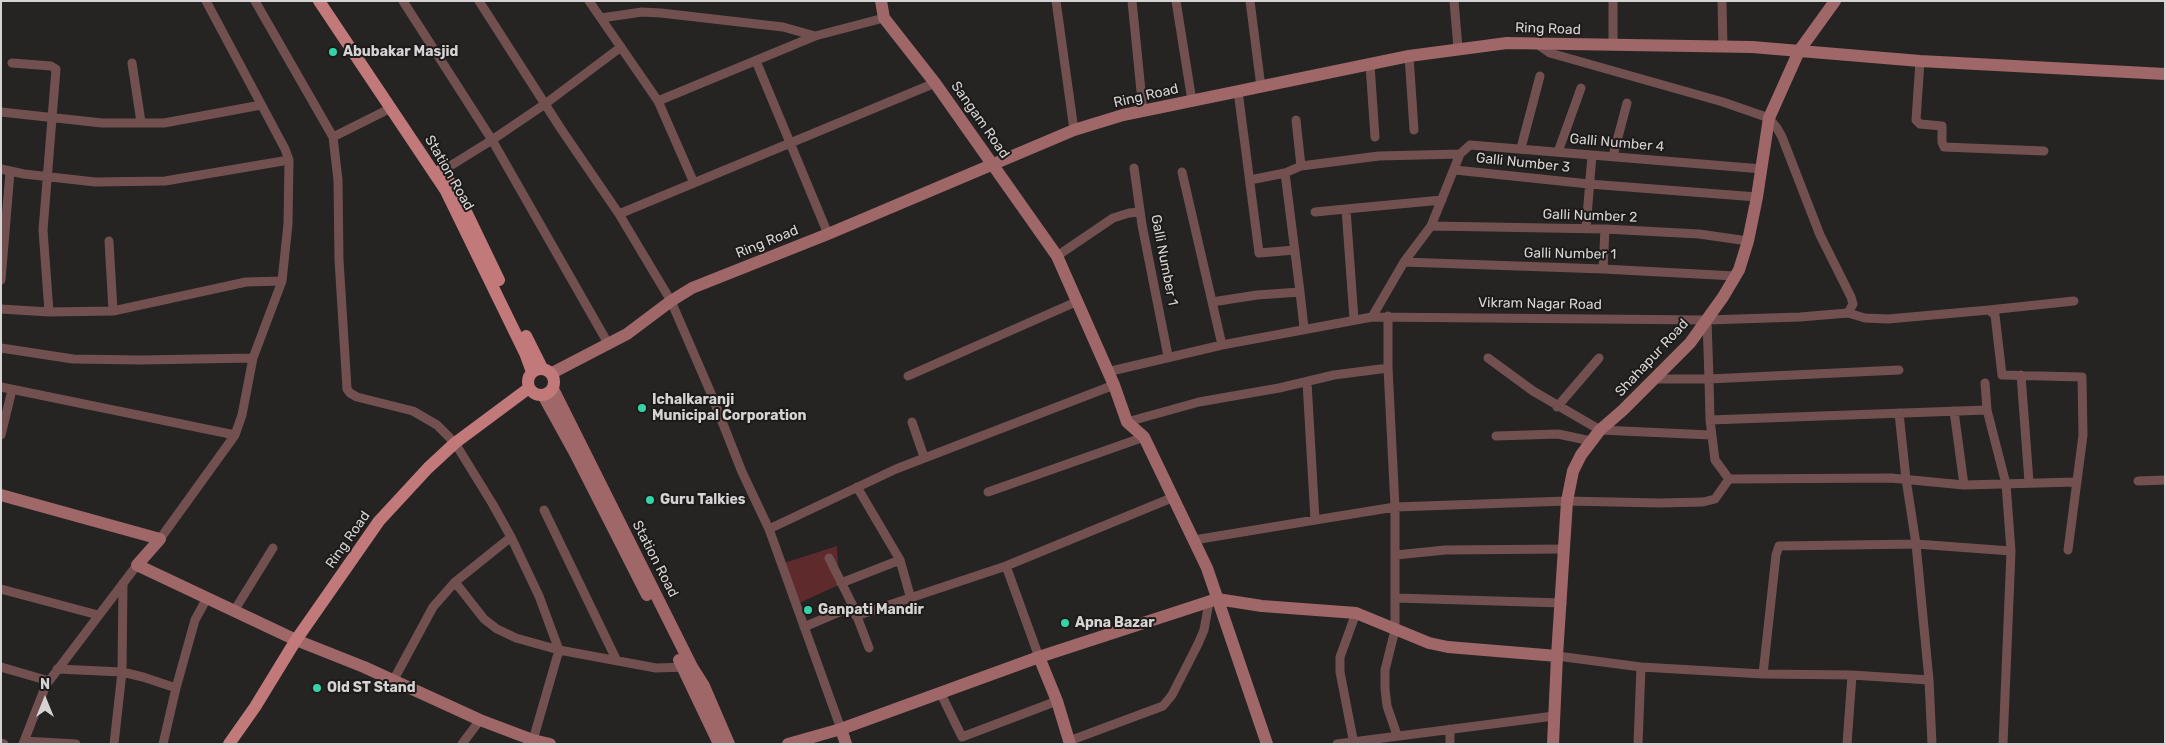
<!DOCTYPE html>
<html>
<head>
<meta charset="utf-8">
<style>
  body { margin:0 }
  #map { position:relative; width:2166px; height:745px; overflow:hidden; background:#262323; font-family:Rubik,sans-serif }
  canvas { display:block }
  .frame { position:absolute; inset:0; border:2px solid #d5d3d3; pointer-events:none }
  .north { position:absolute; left:20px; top:675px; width:50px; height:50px; -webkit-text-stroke:4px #1d1a1a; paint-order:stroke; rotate:0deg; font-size:14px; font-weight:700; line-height:20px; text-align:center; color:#d5d3d3 }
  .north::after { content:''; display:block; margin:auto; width:18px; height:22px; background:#d5d3d3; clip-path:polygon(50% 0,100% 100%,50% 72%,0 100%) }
</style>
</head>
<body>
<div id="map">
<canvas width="2166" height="745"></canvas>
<div class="frame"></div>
<div class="north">N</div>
</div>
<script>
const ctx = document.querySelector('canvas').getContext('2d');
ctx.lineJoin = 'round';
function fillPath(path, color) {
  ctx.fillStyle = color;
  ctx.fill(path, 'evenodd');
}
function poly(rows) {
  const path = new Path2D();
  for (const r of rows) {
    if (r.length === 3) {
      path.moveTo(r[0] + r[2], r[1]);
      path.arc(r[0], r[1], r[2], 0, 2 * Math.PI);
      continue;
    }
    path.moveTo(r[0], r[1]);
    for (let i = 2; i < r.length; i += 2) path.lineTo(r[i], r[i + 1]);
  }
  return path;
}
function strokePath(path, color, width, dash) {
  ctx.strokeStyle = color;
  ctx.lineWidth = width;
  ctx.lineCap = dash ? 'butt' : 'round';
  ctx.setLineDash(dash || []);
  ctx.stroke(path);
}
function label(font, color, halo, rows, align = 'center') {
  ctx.font = font + ' Rubik,sans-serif';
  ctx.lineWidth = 4;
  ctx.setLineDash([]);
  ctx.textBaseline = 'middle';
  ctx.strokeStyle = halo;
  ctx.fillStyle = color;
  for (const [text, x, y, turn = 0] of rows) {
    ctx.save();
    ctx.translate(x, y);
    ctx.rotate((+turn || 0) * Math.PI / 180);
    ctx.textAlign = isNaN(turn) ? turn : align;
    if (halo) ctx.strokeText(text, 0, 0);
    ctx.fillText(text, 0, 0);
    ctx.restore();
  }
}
fillPath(poly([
  [837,546,838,570,845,582,795,605,781,564]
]), '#5e2a2c');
strokePath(poly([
  [255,1,333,137,338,180,339,260,347,389,350,393,357,397,413,411,437,425,455,443,492,503,511,537,539,596,559,650,656,668,687,667],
  [403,1,492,140,609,345],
  [479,1,561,129,619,214,671,301,710,391,742,472,769,529,841,729],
  [589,1,658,101,815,36,884,18],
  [1056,1,1074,130],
  [1132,1,1143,111],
  [1176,1,1192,101],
  [1250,1,1261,87],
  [1454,1,1458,48],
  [1722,1,1723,47],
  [601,18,642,12,661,13,783,27,815,36],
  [1613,45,1613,1],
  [1409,56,1414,130],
  [756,61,828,234],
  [1920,61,1916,120,1920,124,1942,126,1942,142,1944,147,2044,151],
  [12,63,51,66,56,69,43,230,49,312],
  [132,63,141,122],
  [1370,65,1375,137],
  [1238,91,1259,253,1295,250],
  [658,101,694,183],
  [1,112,102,123,164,123,261,105],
  [1296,120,1301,166],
  [333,137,391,108],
  [1521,148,1540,76],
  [1558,152,1581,88],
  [1613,156,1627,103],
  [1134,168,1142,225,1168,356],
  [1,169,24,174,95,182,165,181,289,160],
  [1455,170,1589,184,1757,197],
  [442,171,492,140,545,104,621,47],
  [1182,172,1222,345],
  [1285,173,1300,292],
  [1250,180,1285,173,1301,166,1379,156,1460,154],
  [1315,212,1346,209],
  [619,214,935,83],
  [1431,226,1605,229,1699,234,1748,241],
  [1586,229,1592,155],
  [109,241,113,311],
  [1057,256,1113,218,1129,213,1140,212],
  [1404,262,1603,269,1735,276],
  [1603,269,1605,229],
  [1,280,10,172],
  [1212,302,1257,295,1300,292,1304,328],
  [1,309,49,312,113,311,246,282,282,281,288,224,289,160,285,149,206,1],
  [1989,310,2074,301],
  [1848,313,1865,318,1888,319,1989,310,1995,315,2002,375,2082,377,2083,435,2068,550],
  [1372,317,1404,262,1431,226,1460,154,1470,145,1762,169],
  [1354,319,1346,209,1442,200],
  [1707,320,1709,379,1899,370],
  [1,348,73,359,141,360,253,358],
  [1488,358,1533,391,1600,430,1711,435],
  [1107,372,1222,345,1372,317,1707,320,1800,317,1848,313,1853,304,1851,297,1820,235,1782,137,1777,128,1769,118,1723,102,1550,53,1537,44],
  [2021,375,2029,482],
  [908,376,1078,301],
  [1654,379,1709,379,1710,420],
  [1,387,235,435],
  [1557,407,1599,358],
  [1987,410,2006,484,2011,551,2003,744],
  [1954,411,1964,485],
  [1899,413,1906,479,1916,544,1929,680],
  [912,422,924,457],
  [1127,422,1199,402,1279,388,1334,375,1388,368],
  [1,435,12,390],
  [1496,436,1558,434,1591,441],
  [1729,479,1891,478,1964,485,2076,482],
  [2138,481,2165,480],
  [857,487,900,560,911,599],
  [988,492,1144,437],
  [544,510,617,661],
  [1315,520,1395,507,1388,368,1388,316],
  [769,529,896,469,1114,385],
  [160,539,235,435,242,415,253,358,282,281],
  [1194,540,1315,520,1307,382],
  [1396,555,1445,550,1565,549],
  [829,558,853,606,869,648],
  [1006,566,1039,657],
  [455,582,484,619,497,629,516,638,559,650,533,740],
  [841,583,900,560],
  [1,589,98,615],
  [1396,598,1562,603],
  [234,611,273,548],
  [856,616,1006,566,1174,497],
  [804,627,853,606],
  [1557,656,1641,667,1763,674,1852,675,1929,680,1932,744],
  [1,667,49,681],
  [57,669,122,672,143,677,176,688],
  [1763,674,1776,555,1779,546,1916,544,2011,551],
  [393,681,433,607,455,582,511,537],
  [941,694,962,737,1057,701],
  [1397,735,1387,706,1385,689,1385,670,1395,630,1395,507,1567,501,1660,503,1703,502,1715,499,1729,479,1715,460,1710,420,1987,410,1985,383],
  [24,741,76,744],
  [1069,741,1163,706,1172,695,1198,644,1204,630,1209,602],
  [1,743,4,744],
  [23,744,46,685,137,565],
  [114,744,122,672,123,583],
  [163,744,176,688,195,620,207,598],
  [462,744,480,720],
  [1337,744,1554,716],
  [1354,744,1340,672,1340,657,1356,613],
  [1450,744,1450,729],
  [1638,744,1641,667],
  [1847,744,1852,675]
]), '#735050', 9);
strokePath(poly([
  [881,1,884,18,935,83,1057,256,1114,385,1127,422,1144,437,1207,568,1267,744],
  [552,373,627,334,671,301,692,288,828,234,1074,130,1123,115,1409,56,1507,43,1752,47,1920,61,2165,74],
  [553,389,692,667,704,686,729,744],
  [543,395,575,453,647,595],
  [1,495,160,539,137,565,296,640,364,667,480,720,533,740,550,744],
  [1557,656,1567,501,1573,471,1581,455,1600,430,1623,410,1690,343,1723,297,1739,270,1748,241,1757,197,1769,118,1799,51,1835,1],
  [1039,657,1057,701,1070,744],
  [679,660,719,744],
  [841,729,846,744],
  [788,744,841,729,1039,657,1217,599,1262,606,1356,613,1429,643,1448,647,1557,656,1553,744]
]), '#9f6768', 12);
strokePath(poly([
  [319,1,446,191,525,353,532,372],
  [442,169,460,199,499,280],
  [526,336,542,368],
  [541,382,13],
  [229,744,255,707,296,640,379,521,428,468,455,443,529,388]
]), '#c1797a', 12);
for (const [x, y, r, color] of [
  [333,52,5,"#35d4a7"],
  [642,408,5,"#35d4a7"],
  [650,500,5,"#35d4a7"],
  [808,610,5,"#35d4a7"],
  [1065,623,5,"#35d4a7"],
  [317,688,5,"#35d4a7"]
]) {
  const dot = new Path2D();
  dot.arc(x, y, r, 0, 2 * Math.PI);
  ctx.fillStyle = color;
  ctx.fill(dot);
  strokePath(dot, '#1d1a1a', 2);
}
label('14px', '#d5d3d3', '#1d1a1a', [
  ["Ring Road",1548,29,2],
  ["Ring Road",1146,96,-13],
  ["Sangam Road",980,120,55],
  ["Galli Number 4",1617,143,5],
  ["Galli Number 3",1523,163,6],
  ["Station Road",449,173,60],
  ["Galli Number 2",1590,216,2],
  ["Ring Road",767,242,-22],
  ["Galli Number 1",1570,254,1],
  ["Galli Number 1",1164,260,79],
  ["Vikram Nagar Road",1540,304,1],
  ["Shahapur Road",1652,358,-47],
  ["Ring Road",348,540,-55],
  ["Station Road",655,559,63]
]);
label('bold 14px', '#d5d3d3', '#1d1a1a', [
  ["Abubakar Masjid",343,52],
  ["Ichalkaranji",652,400],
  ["Municipal Corporation",652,416],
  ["Guru Talkies",660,500],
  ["Ganpati Mandir",818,610],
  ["Apna Bazar",1075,623],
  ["Old ST Stand",327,688]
], 'left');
</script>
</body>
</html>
